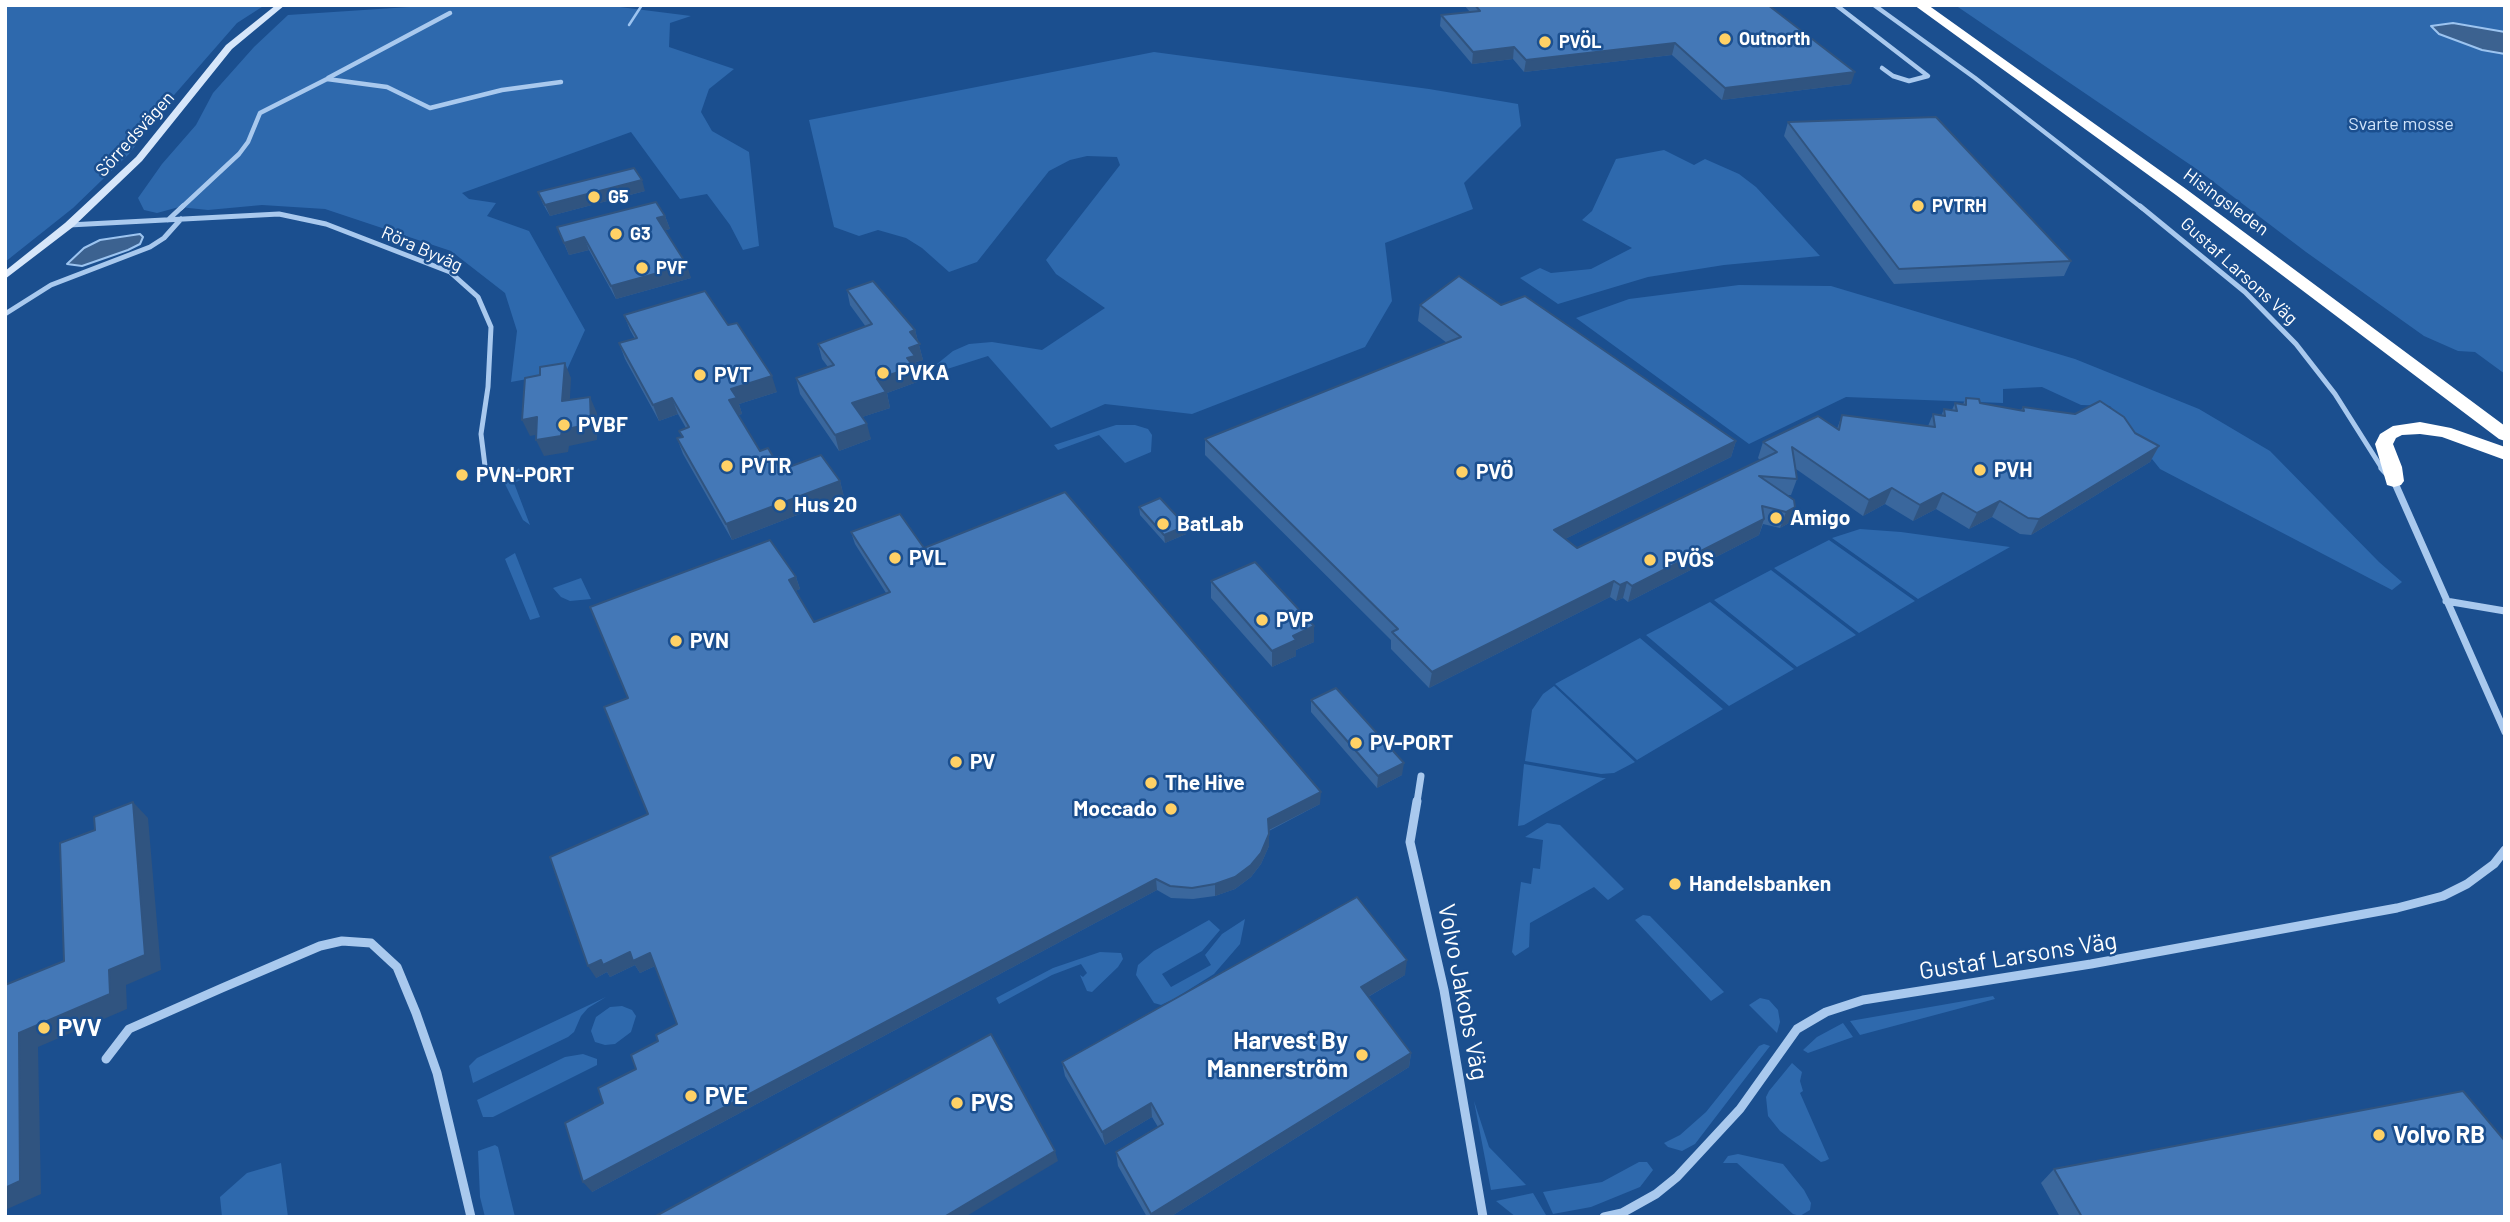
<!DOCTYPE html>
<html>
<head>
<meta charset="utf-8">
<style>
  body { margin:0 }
  #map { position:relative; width:2510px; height:1222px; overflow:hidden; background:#1b4f8f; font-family:Barlow,sans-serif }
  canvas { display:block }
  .frame { position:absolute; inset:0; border:7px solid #fff; pointer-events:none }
</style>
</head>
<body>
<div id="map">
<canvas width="2510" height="1222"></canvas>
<div class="frame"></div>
</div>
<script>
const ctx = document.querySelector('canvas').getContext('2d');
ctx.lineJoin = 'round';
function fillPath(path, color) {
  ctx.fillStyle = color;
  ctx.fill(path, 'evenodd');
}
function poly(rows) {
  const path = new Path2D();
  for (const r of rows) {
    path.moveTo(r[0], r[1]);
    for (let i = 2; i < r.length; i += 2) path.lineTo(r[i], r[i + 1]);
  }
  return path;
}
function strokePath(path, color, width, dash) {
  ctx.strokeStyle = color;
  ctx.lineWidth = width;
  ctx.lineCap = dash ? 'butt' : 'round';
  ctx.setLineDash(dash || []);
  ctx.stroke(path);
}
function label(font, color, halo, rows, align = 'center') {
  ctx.font = font + ' Barlow,sans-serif';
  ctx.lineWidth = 5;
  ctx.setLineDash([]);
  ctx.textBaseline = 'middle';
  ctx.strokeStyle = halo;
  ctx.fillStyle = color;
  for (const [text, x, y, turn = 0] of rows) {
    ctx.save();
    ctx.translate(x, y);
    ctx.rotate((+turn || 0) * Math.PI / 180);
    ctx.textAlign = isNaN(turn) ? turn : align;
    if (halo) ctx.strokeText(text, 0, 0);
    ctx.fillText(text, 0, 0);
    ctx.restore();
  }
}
fillPath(poly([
  [5,5,265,5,237,23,168,102,129,154,73,208,5,262],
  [439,5,604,5,691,16,670,23,669,47,734,69,709,89,701,112,712,131,749,152,759,246,743,250,730,225,707,194,680,199,631,132,462,193,469,199,496,203,487,216,529,231,585,330,566,372,511,382,517,331,505,293,451,251,325,209,262,205,208,210,179,207,157,213,144,210,138,198,162,164,196,125,213,93,254,47,288,15],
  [1955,5,2505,5,2505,32,2453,23,2432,26,2439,34,2482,50,2505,54,2505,374,2475,352,2458,351,2424,336,2306,252,2198,170],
  [1154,52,1429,89,1518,104,1521,126,1464,183,1473,209,1385,243,1392,301,1365,347,1192,414,1105,404,1051,428,988,356,944,370,937,364,953,351,969,344,992,342,1042,350,1105,308,1056,274,1046,260,1120,165,1117,157,1087,156,1070,160,1049,171,977,262,949,272,922,248,906,238,878,230,859,236,834,227,809,120],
  [1664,150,1694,165,1705,159,1739,174,1756,187,1820,256,1724,265,1648,277,1558,304,1520,278,1540,268,1551,273,1591,269,1632,248,1582,220,1592,211,1616,159],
  [1739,285,1831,286,2075,359,2199,409,2270,451,2379,562,2402,582,2392,590,2160,469,2110,406,2081,405,2042,387,2003,389,2003,403,1846,397,1749,444,1576,318,1629,299],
  [1116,425,1135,425,1148,429,1152,435,1151,452,1125,463,1099,435,1058,450,1054,445],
  [519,468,523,479,514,483,530,525,523,520,499,472,512,474],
  [1860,529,1901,532,2010,547,1918,599,1832,538],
  [1829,540,1915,601,1859,633,1774,568],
  [515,553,540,617,530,620,505,559],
  [1771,570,1856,635,1797,667,1714,600],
  [581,578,591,599,570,601,561,597,553,588],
  [1710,602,1794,669,1729,706,1646,635],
  [1640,638,1723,709,1637,760,1555,684],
  [1554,686,1635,762,1614,773,1601,774,1525,761,1532,710,1543,694],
  [1524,764,1603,778,1606,778,1524,825,1518,826],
  [1547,823,1560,825,1624,889,1608,900,1594,887,1530,923,1529,947,1515,956,1512,952,1521,882,1531,884,1533,868,1540,869,1543,840,1525,837],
  [1643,915,1650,916,1724,992,1711,1001,1635,920],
  [1245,919,1240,944,1214,974,1174,999,1161,1005,1154,1003,1136,975,1138,965,1154,951,1209,920,1220,930,1202,951,1162,974,1171,987,1211,965,1205,955,1222,934],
  [1100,952,1121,953,1123,959,1118,967,1092,992,1087,991,1080,975,1083,977,1087,973,1081,964,1052,975,999,1004,996,998,1053,968],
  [1993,996,1995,999,1860,1035,1850,1021],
  [606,997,588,1008,581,1016,574,1032,568,1037,473,1083,469,1066,477,1058],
  [1760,998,1769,1000,1778,1010,1780,1022,1777,1033,1749,1005],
  [622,1006,632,1010,636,1016,631,1032,615,1044,605,1045,595,1042,591,1031,596,1017,610,1007],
  [1843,1023,1853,1037,1808,1053,1803,1050,1817,1037],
  [1764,1044,1770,1046,1695,1144,1682,1151,1668,1147,1664,1143,1680,1135,1706,1112,1759,1046],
  [583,1054,597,1059,597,1065,493,1117,483,1117,477,1100,565,1057],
  [1792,1063,1802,1072,1800,1081,1803,1091,1800,1093,1829,1159,1825,1161,1821,1162,1780,1131,1768,1116,1766,1097,1769,1091],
  [1474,1101,1489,1147,1526,1185,1491,1190],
  [495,1145,498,1147,515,1217,485,1217,480,1197,478,1151],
  [1738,1154,1783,1164,1804,1190,1811,1203,1810,1210,1800,1216,1793,1214,1737,1163,1723,1163,1728,1156],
  [1639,1162,1647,1162,1653,1170,1640,1187,1591,1207,1553,1214,1543,1192,1602,1182],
  [281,1163,288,1217,222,1217,220,1197,247,1173],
  [1533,1193,1546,1215,1516,1217,1496,1201]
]), '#2e69ad');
const water = poly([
  [2453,23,2505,32,2505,54,2482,50,2439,34,2431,26,2453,23],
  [140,234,143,237,140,244,128,250,82,266,67,264,84,248,100,240,140,234]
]);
fillPath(water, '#3c6290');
strokePath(water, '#9cc4f0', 2);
strokePath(poly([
  [629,25,642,5]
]), '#9cc4f0', 2.5);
strokePath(poly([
  [1836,5,1928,76,1909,81,1893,76,1882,68],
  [1874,5,1975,78,2142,208],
  [328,78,450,13],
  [181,208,239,154,248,142,260,113,327,79,387,87,430,108,502,90,561,82]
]), '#a9c9ee', 4.5);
strokePath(poly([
  [2140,206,2245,292,2296,344,2335,394,2383,470],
  [168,220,183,206],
  [69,225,279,214,326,224,450,272,478,297,491,327,488,387,481,434,485,466],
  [5,314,51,285,150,247,164,238,181,219]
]), '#a9c9ee', 5);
strokePath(poly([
  [2382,468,2394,481,2505,732],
  [2446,601,2505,611],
  [1417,802,1421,776]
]), '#a9c9ee', 7);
strokePath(poly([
  [1417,801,1410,842,1444,990,1483,1217],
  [106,1059,129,1029,222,988,320,946,342,941,371,943,397,967,416,1013,437,1073,471,1217],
  [1604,1217,1622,1213,1656,1194,1677,1177,1740,1109,1797,1029,1826,1012,1863,1000,2091,964,2397,908,2443,896,2467,884,2494,864,2505,850]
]), '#a9c9ee', 9);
fillPath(poly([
  [276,5,285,5,232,49,142,161,73,227,5,279,5,271,65,223,136,157,226,45,276,5]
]), '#d6e6fa');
fillPath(poly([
  [1914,5,1928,5,2186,189,2505,426,2505,441,2499,439,2176,195,1914,5],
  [2420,422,2451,428,2505,447,2505,460,2442,437,2420,434,2402,435,2396,438,2393,444,2402,467,2404,481,2401,485,2394,487,2387,485,2375,444,2380,434,2393,426,2420,422]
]), '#fff');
fillPath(poly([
  [1464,5,1768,5,1851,84,1722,100,1672,55,1524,72,1513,59,1472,64,1440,26,1441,15,1470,12],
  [1788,122,2071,261,2064,276,1894,284,1784,136],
  [645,191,550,216,543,204,538,192],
  [665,216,670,229,665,230,691,278,616,299,589,250,569,255,557,227],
  [847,290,915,330,923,360,916,362,918,372,915,373,917,382,887,393,890,408,862,417,871,439,839,451,800,394,796,378,828,367,822,359,818,344,866,327,850,305],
  [1420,305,1501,305,1736,441,1731,457,1565,539,1577,548,1760,460,1758,458,1763,442,1837,429,1842,415,1928,426,1933,414,1941,416,1944,409,1952,410,1955,403,1963,404,1966,398,1980,403,2021,410,2023,407,2135,433,2159,446,2150,462,2031,535,2020,534,1992,517,1969,529,1936,509,1913,521,1885,504,1863,516,1796,469,1797,479,1791,495,1786,495,1789,523,1780,528,1763,524,1759,535,1628,602,1623,598,1616,601,1610,597,1429,688,1391,649,1391,640,1205,455,1205,439,1447,343,1418,321],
  [624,315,728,325,777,392,739,404,742,414,738,415,760,451,781,470,840,481,844,497,732,540,683,454,677,438,682,437,679,431,686,428,678,414,659,421,625,359,619,343,635,339,630,330],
  [1139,507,1186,534,1165,543,1140,515],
  [851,532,924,548,1320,804,1269,831,1269,846,1261,864,1251,877,1235,889,1215,896,1193,899,1171,898,1157,890,592,1192,603,1103,636,1069,658,1041,677,1024,655,966,640,973,635,965,610,977,607,972,596,978,648,814,628,698,796,577,800,589,795,591,814,622,886,593,855,544],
  [1211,581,1314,626,1314,642,1296,650,1296,656,1272,667,1211,598],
  [1311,700,1402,775,1377,788,1311,712],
  [1405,975,1368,997,1411,1053,1409,1067,1170,1217,1147,1217,1118,1166,1116,1152,1158,1127,1152,1117,1105,1145,1065,1076,1062,1062],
  [2054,1169,2505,1217,2060,1217,2041,1183]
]), '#3a679d');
fillPath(poly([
  [1675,43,1672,55,1524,72,1526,60],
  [1514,47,1513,59,1472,64,1473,52],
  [1855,72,1851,84,1722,100,1725,88],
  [642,180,645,191,550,216,545,205],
  [665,216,670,229,662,231,657,218],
  [584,237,589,250,569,255,564,243],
  [687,265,691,278,616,299,611,286],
  [915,330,923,360,916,362,918,372,915,373,917,382,887,393,890,408,856,419,852,403,877,379,907,358,910,332],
  [565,363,571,378,569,417,562,401],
  [772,376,777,392,739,404,742,414,734,416,729,400,731,389],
  [590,397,597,413,597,440,569,446,568,452,544,456,536,440,562,430],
  [672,398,678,414,659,421,653,405],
  [537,417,545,433,530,436,522,420],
  [867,424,871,439,839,451,835,435],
  [1736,441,1731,457,1551,546,1554,530],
  [2159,446,2150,462,2031,535,2039,519],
  [840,481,844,497,732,540,726,524],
  [1892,488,1885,504,1863,516,1869,500],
  [1943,493,1936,509,1913,521,1920,505],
  [2000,501,1992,517,1969,529,1977,513],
  [1795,507,1789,523,1780,528,1786,512],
  [1764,519,1759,535,1628,602,1632,586],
  [1186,526,1186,534,1165,543,1164,535],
  [796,577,800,589,793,592,789,580],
  [1614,581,1610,597,1429,688,1432,672],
  [1627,582,1623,598,1616,601,1620,585],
  [1314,626,1314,642,1296,650,1296,656,1272,667,1272,651,1293,636],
  [1404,763,1402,775,1377,788,1378,776],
  [1321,792,1320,804,1267,831,1268,819],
  [133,802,148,818,161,970,126,985,127,1009,38,1047,41,1194,5,1210,5,1188,19,1033,109,970],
  [1269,834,1269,846,1261,864,1251,877,1235,889,1215,896,1215,884],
  [1156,879,1157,890,592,1192,583,1182],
  [630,952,650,953,657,965,640,973,635,965,610,977,607,972,596,978,588,966,601,960],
  [1407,960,1405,975,1359,1002,1361,987],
  [1411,1053,1409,1067,1170,1217,1151,1217,1151,1214],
  [1151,1103,1152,1117,1105,1145,1102,1132],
  [1055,1151,1058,1161,965,1217,944,1217]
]), '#305480');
const building = poly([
  [1475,5,1768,5,1855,72,1725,88,1675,43,1526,60,1514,47,1473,52,1441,15,1480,11,1475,5],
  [1936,117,2071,261,1899,269,1788,122,1936,117],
  [634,168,642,180,545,205,538,192,634,168],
  [656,202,665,216,657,218,687,265,611,286,584,237,564,243,557,227,656,202],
  [1459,276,1501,305,1525,296,1736,441,1554,530,1577,548,1777,452,1763,442,1818,416,1839,430,1842,415,1935,427,1933,414,1945,416,1944,409,1957,411,1955,403,1966,405,1966,398,1979,399,1980,403,2024,411,2023,407,2075,414,2100,401,2124,417,2135,433,2159,446,2039,519,2028,518,2000,501,1977,513,1943,493,1920,505,1892,488,1869,500,1792,447,1797,479,1759,476,1794,500,1795,507,1786,512,1762,506,1764,519,1632,586,1627,582,1620,585,1614,581,1432,672,1392,632,1398,629,1205,439,1461,337,1420,305,1459,276],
  [873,281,915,330,910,332,920,344,909,348,915,356,907,358,914,367,877,379,886,392,852,403,867,424,835,435,796,378,834,365,818,344,872,324,847,290,873,281],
  [705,291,728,325,737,323,772,376,731,389,737,398,729,400,760,451,768,448,781,470,821,455,840,481,726,524,677,438,683,437,679,431,689,427,672,398,653,405,619,343,637,338,624,315,705,291],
  [565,363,562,401,590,397,591,424,562,430,561,436,536,440,537,417,522,420,525,378,540,375,540,367,565,363],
  [1065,492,1321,792,1268,819,1269,834,1261,853,1251,865,1235,877,1215,884,1192,888,1170,886,1156,879,583,1182,565,1123,603,1103,598,1088,636,1069,631,1055,658,1041,656,1035,677,1024,650,953,633,961,630,952,603,965,601,960,588,966,550,857,648,814,604,707,628,698,590,607,770,540,796,577,789,580,814,622,890,592,851,532,900,514,924,548,1065,492],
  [1160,498,1186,526,1164,535,1139,507,1160,498],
  [1255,562,1314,626,1293,636,1296,640,1272,651,1211,581,1255,562],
  [1336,688,1404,763,1378,776,1311,700,1336,688],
  [133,802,145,955,109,970,110,994,19,1033,20,1181,5,1188,5,985,64,961,60,843,95,830,94,817,133,802],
  [1357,897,1407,960,1361,987,1411,1053,1151,1214,1116,1152,1163,1124,1151,1103,1102,1132,1062,1062,1357,897],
  [991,1034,1055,1151,944,1217,654,1217,991,1034],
  [2463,1091,2505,1141,2505,1217,2082,1217,2054,1169,2463,1091]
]);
fillPath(building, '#4478b7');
strokePath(building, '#305480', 2);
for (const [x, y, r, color] of [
  [1725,39,7,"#ffd166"],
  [1545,42,7,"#ffd166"],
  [594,197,7,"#ffd166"],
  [1918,206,7,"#ffd166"],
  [616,234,7,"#ffd166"],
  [642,268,7,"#ffd166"],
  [883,373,7,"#ffd166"],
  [700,375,7,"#ffd166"],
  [564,425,7,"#ffd166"],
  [727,466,7,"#ffd166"],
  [1980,470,7,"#ffd166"],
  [1462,472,7,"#ffd166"],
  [462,475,7,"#ffd166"],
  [780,505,7,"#ffd166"],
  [1776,518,7,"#ffd166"],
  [1163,524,7,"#ffd166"],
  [895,558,7,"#ffd166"],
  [1650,560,7,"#ffd166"],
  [1262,620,7,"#ffd166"],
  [676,641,7,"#ffd166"],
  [1356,743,7,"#ffd166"],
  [956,762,7,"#ffd166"],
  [1151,783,7,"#ffd166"],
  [1171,809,7,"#ffd166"],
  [1675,884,7,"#ffd166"],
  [44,1028,7,"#ffd166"],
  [1362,1055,7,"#ffd166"],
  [691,1096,7,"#ffd166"],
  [957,1103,7,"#ffd166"],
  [2379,1135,7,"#ffd166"]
]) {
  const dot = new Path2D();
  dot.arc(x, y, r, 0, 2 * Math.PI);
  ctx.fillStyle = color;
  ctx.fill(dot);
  strokePath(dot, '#1b4f8f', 2.5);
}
label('bold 18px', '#fff', '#1b4f8f', [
  ["Outnorth",1739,39],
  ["PVÖL",1559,42],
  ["G5",608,197],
  ["PVTRH",1932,206],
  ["G3",630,234],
  ["PVF",656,268]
], 'left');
label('18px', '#cfe3fa', '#1b4f8f', [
  ["Svarte mosse",2401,124]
]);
label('18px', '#fff', '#1b4f8f', [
  ["Sörredsvägen",135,134,-48],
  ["Hisingsleden",2226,202,36],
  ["Röra Byväg",422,249,24],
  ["Gustaf Larsons Väg",2239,271,42]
]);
label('bold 21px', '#fff', '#1b4f8f', [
  ["PVKA",897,373],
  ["PVT",714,375],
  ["PVBF",578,425],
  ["PVTR",741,466],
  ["PVH",1994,470],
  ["PVÖ",1476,472],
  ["PVN-PORT",476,475],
  ["Hus 20",794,505],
  ["Amigo",1790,518],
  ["BatLab",1177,524],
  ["PVL",909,558],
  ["PVÖS",1664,560],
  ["PVP",1276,620],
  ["PVN",690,641],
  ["PV-PORT",1370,743],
  ["PV",970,762],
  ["The Hive",1165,783],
  ["Moccado",1157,809,"right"],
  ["Handelsbanken",1689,884]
], 'left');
label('24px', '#fff', '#1b4f8f', [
  ["Gustaf Larsons Väg",2018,956,-9],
  ["Volvo Jakobs Väg",1463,992,79]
]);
label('bold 24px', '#fff', '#1b4f8f', [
  ["PVV",58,1028],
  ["Harvest By",1348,1041,"right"],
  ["Mannerström",1348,1069,"right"],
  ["PVE",705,1096],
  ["PVS",971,1103],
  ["Volvo RB",2393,1135]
], 'left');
</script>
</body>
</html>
